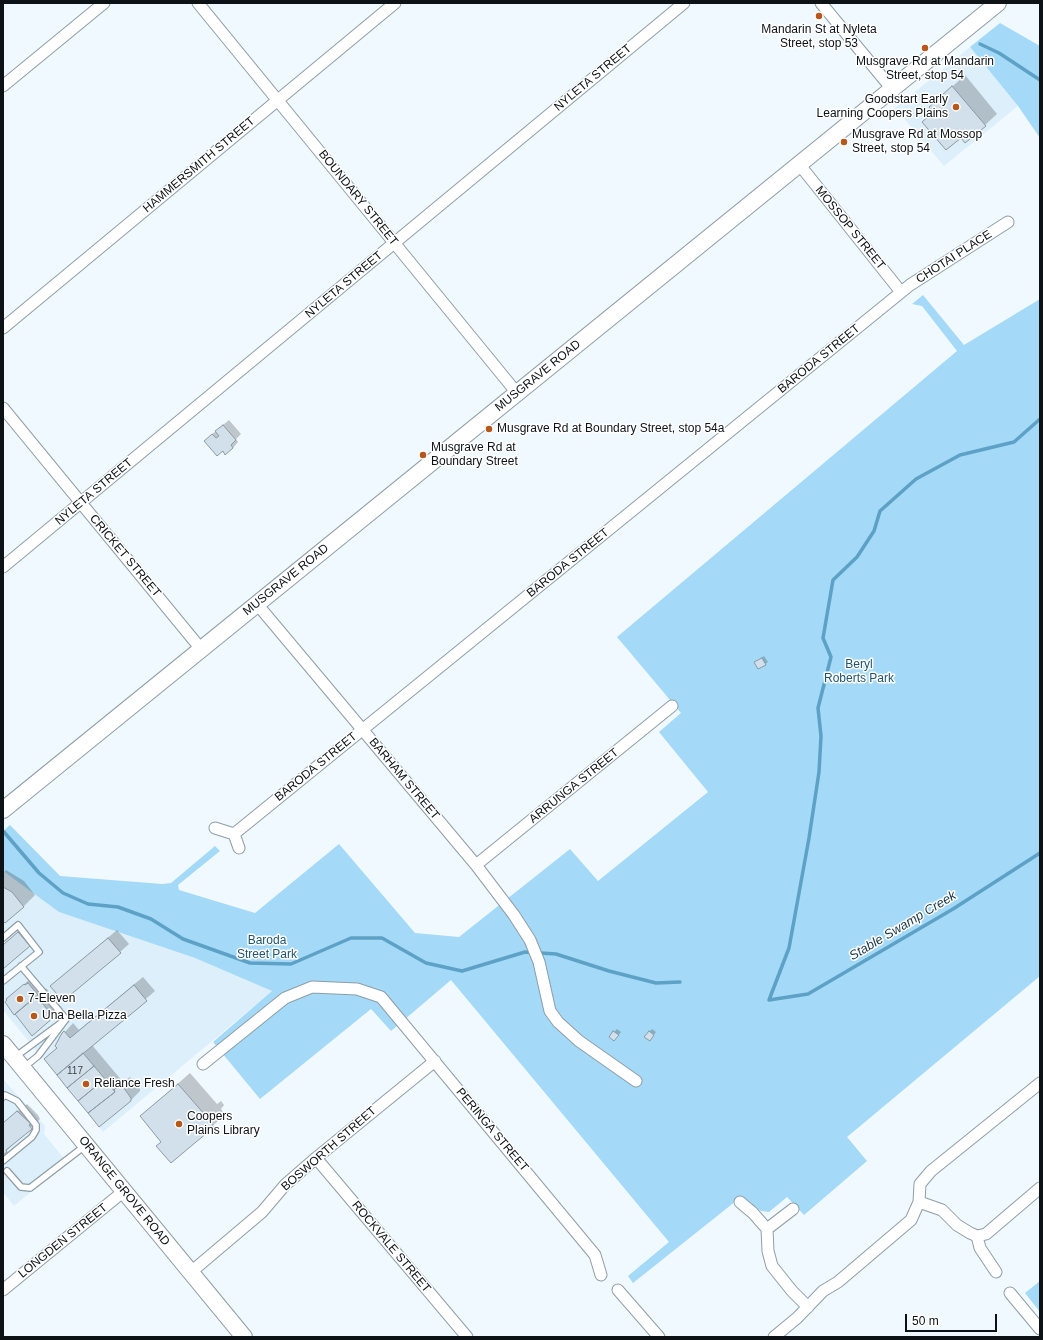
<!DOCTYPE html>
<html>
<head>
<meta charset="utf-8">
<style>
  body { margin:0 }
  #map { position:relative; width:1043px; height:1340px; overflow:hidden; background:#f0f9ff; font-family:Helvetica,sans-serif }
  canvas { display:block }
  .frame { position:absolute; inset:0; border:4px solid #0c1215; pointer-events:none }
  .scale { position:absolute; left:905px; top:1314px; width:92px; height:18px; box-sizing:border-box; border:2px solid #0c1215; border-top:0; padding-left:5px; font-size:12px; line-height:14px; white-space:nowrap; color:#0c1215; -webkit-text-stroke:3px #fff; paint-order:stroke }
</style>
</head>
<body>
<div id="map">
<canvas width="1043" height="1340"></canvas>
<div class="frame"></div>
<div class="scale">50 m</div>
</div>
<script>
const ctx = document.querySelector('canvas').getContext('2d');
ctx.lineJoin = 'round';
function fillPath(path, color) {
  ctx.fillStyle = color;
  ctx.fill(path, 'evenodd');
}
function poly(rows) {
  const path = new Path2D();
  for (const r of rows) {
    path.moveTo(r[0], r[1]);
    for (let i = 2; i < r.length; i += 2) path.lineTo(r[i], r[i + 1]);
  }
  return path;
}
function strokePath(path, color, width, dash) {
  ctx.strokeStyle = color;
  ctx.lineWidth = width;
  ctx.lineCap = dash ? 'butt' : 'round';
  ctx.setLineDash(dash || []);
  ctx.stroke(path);
}
function label(font, color, halo, rows, align = 'center') {
  ctx.font = font + ' Helvetica,sans-serif';
  ctx.lineWidth = 3;
  ctx.setLineDash([]);
  ctx.textBaseline = 'middle';
  ctx.strokeStyle = halo;
  ctx.fillStyle = color;
  for (const [text, x, y, turn = 0] of rows) {
    ctx.save();
    ctx.translate(x, y);
    ctx.rotate((+turn || 0) * Math.PI / 180);
    ctx.textAlign = isNaN(turn) ? turn : align;
    if (halo) ctx.strokeText(text, 0, 0);
    ctx.fillText(text, 0, 0);
    ctx.restore();
  }
}
fillPath(poly([
  [970,47,1018,106,944,166,895,108],
  [3,871,59,912,195,958,272,991,103,1132,3,1010],
  [3,1079,45,1126,44,1134,67,1162,14,1206,3,1192]
]), '#ddeffa');
fillPath(poly([
  [1000,23,1040,46,1040,138,1018,106,970,47],
  [923,295,964,345,1040,299,1040,976,847,1137,867,1161,804,1215,787,1197,769,1212,761,1211,741,1197,633,1283,628,1276,669,1242,451,980,391,1031,371,1009,260,1099,213,1042,272,991,195,958,59,912,3,871,3,831,10,825,60,876,162,884,171,883,215,846,220,851,178,885,179,890,255,913,339,844,415,933,459,937,570,849,598,881,708,792,659,732,681,713,617,637,957,351,922,306,912,304],
  [1040,1281,1040,1312,1025,1293]
]), '#a4d9f7');
fillPath(poly([
  [965,75,997,114,985,125,961,136,923,122,934,111,930,107],
  [229,420,241,434,236,439,238,442,233,448,211,435],
  [764,656,768,662,765,664,756,662],
  [6,870,24,881,35,895,24,906,3,922,3,873],
  [21,930,32,943,3,967,3,946],
  [117,930,129,944,120,952,51,986],
  [143,977,155,991,92,1045,123,1082,130,1077,140,1089,140,1091,131,1100,45,1059,58,1048,56,1046,65,1032,73,1023,79,1030],
  [30,979,44,990,46,988,62,1008,53,1017,7,999],
  [617,1029,621,1032,617,1037,610,1036],
  [652,1029,656,1032,652,1037,646,1036],
  [190,1073,217,1104,221,1101,224,1105,221,1109,225,1115,171,1162,162,1142,141,1116],
  [27,1104,38,1115,40,1119,3,1154,3,1123]
]), '#0003');
strokePath(poly([
  [980,44,999,53,1040,80],
  [1040,419,1014,442,960,455,916,479,880,511,874,531,857,557,833,580,823,638,831,657,818,708,821,736,819,772,809,838,789,948,769,1000,808,994,953,909,1040,853],
  [4,832,39,873,63,893,88,904,118,907,151,919,183,939,250,963,291,964,351,938,382,938,426,963,462,971,525,952,556,954,609,971,656,983,680,982]
]), '#5da2c6', 3.5);
const building = poly([
  [952,86,986,126,965,143,961,138,946,150,922,122,933,112,929,107,952,86],
  [223,425,236,440,231,445,233,448,225,455,223,451,217,456,204,441,212,434,216,438,219,436,215,431,223,425],
  [762,658,766,665,758,669,754,662,762,658],
  [3,887,12,892,24,907,5,923,3,921,3,887],
  [18,932,30,946,3,969,3,945,18,932],
  [108,938,121,953,63,1001,50,986,108,938],
  [28,983,38,995,14,1015,5,1002,7,1000,6,999,24,984,25,985,28,983],
  [134,985,147,1001,57,1075,44,1059,57,1048,55,1046,62,1033,64,1031,70,1038,134,985],
  [36,996,54,1017,32,1036,15,1014,36,996],
  [613,1031,619,1035,614,1041,609,1037,613,1031],
  [649,1031,654,1035,650,1041,644,1037,649,1031],
  [83,1053,94,1066,67,1088,57,1075,83,1053],
  [94,1066,105,1079,78,1101,67,1088,94,1066],
  [105,1079,115,1092,88,1113,78,1101,105,1079],
  [121,1084,131,1098,131,1101,99,1127,88,1113,115,1092,114,1090,121,1084],
  [178,1084,205,1115,209,1112,213,1118,209,1121,214,1127,171,1163,156,1146,161,1142,140,1116,178,1084],
  [17,1111,31,1124,29,1125,32,1129,6,1150,7,1152,3,1155,3,1123,17,1111]
]);
fillPath(building, '#d1e0ea');
strokePath(building, '#8c9ba3', 1);
const lane = poly([
  [3,938,18,925,39,952,3,981],
  [21,966,66,1019],
  [15,1057,65,1020],
  [23,1068,38,1056,66,1019],
  [3,1097,5,1095,17,1101,36,1125,36,1130,32,1137,3,1161],
  [7,1171,21,1187,30,1188,86,1145]
]);
const street = poly([
  [198,3,517,393],
  [821,3,892,89],
  [3,86,104,3],
  [799,164,901,292],
  [3,328,395,3],
  [3,408,201,649],
  [3,567,684,3],
  [257,604,476,865,514,915,530,940,539,962,550,1011,558,1022,579,1041,636,1081],
  [215,828,234,834,239,848],
  [234,834,910,285,1008,222],
  [476,865,672,706],
  [203,1064,285,998,312,987,357,989,381,997,595,1255,601,1275],
  [316,1158,467,1337],
  [740,1202,753,1213,767,1229,768,1251,772,1266,792,1291,808,1307],
  [919,1202,942,1210,957,1225,970,1233,977,1236,986,1234,1040,1188],
  [767,1229,793,1209],
  [977,1236,980,1248,996,1272],
  [191,1272,262,1212,285,1185,316,1158,435,1061],
  [3,1290,124,1191],
  [618,1290,659,1337],
  [1010,1293,1040,1329],
  [774,1337,797,1318,823,1291,838,1282,911,1220,919,1202,920,1184,931,1171,1040,1083]
]);
const secondary = poly([
  [3,810,998,3],
  [3,1044,244,1337]
]);
strokePath(lane, '#8f9ea6', 8);
strokePath(street, '#8f9ea6', 13);
strokePath(secondary, '#8f9ea6', 18);
strokePath(lane, '#fff', 5.5);
strokePath(street, '#fff', 11);
strokePath(secondary, '#fff', 16);
for (const [x, y, r, color] of [
  [819,16,4,"#b9571a"],
  [925,48,4,"#b9571a"],
  [956,107,4,"#b9571a"],
  [844,142,4,"#b9571a"],
  [489,429,4,"#b9571a"],
  [423,455,4,"#b9571a"],
  [20,999,4,"#b9571a"],
  [34,1016,4,"#b9571a"],
  [86,1084,4,"#b9571a"],
  [179,1124,4,"#b9571a"]
]) {
  const dot = new Path2D();
  dot.arc(x, y, r, 0, 2 * Math.PI);
  ctx.fillStyle = color;
  ctx.fill(dot);
  strokePath(dot, '#fff', 1.5);
}
label('10px', '#3d464a', null, [
  ["117",75,1071]
]);
label('12px', '#0c1215', '#fff', [
  ["Mandarin St at Nyleta",819,30,"center"],
  ["Street, stop 53",819,44,"center"],
  ["Musgrave Rd at Mandarin",925,62,"center"],
  ["Street, stop 54",925,76,"center"],
  ["Goodstart Early",948,100,"right"],
  ["Learning Coopers Plains",948,114,"right"],
  ["Musgrave Rd at Mossop",852,135],
  ["Street, stop 54",852,149],
  ["Musgrave Rd at Boundary Street, stop 54a",497,429],
  ["Musgrave Rd at",431,448],
  ["Boundary Street",431,462],
  ["7-Eleven",28,999],
  ["Una Bella Pizza",42,1016],
  ["Reliance Fresh",94,1084],
  ["Coopers",187,1117],
  ["Plains Library",187,1131]
], 'left');
label('12px', '#0c1215', '#fff', [
  ["NYLETA STREET",593,78,-40],
  ["HAMMERSMITH STREET",199,165,-40],
  ["BOUNDARY STREET",358,198,51],
  ["MOSSOP STREET",850,228,51],
  ["CHOTAI PLACE",954,257,-33],
  ["NYLETA STREET",344,285,-40],
  ["BARODA STREET",819,359,-39],
  ["MUSGRAVE ROAD",538,376,-39],
  ["NYLETA STREET",94,492,-40],
  ["CRICKET STREET",125,556,50],
  ["BARODA STREET",568,563,-39],
  ["MUSGRAVE ROAD",286,580,-39],
  ["BARODA STREET",316,767,-39],
  ["BARHAM STREET",404,779,50],
  ["ARRUNGA STREET",574,786,-39],
  ["PERINGA STREET",492,1130,50],
  ["BOSWORTH STREET",329,1149,-41],
  ["ORANGE GROVE ROAD",124,1191,51],
  ["LONGDEN STREET",63,1241,-39],
  ["ROCKVALE STREET",391,1247,50]
]);
label('12px', '#1e546e', '#fff', [
  ["Beryl",859,665],
  ["Roberts Park",859,679],
  ["Baroda",267,941],
  ["Street Park",267,955]
]);
label('italic 13px', '#193848', '#fff', [
  ["Stable Swamp Creek",903,926,-31]
]);
</script>
</body>
</html>
